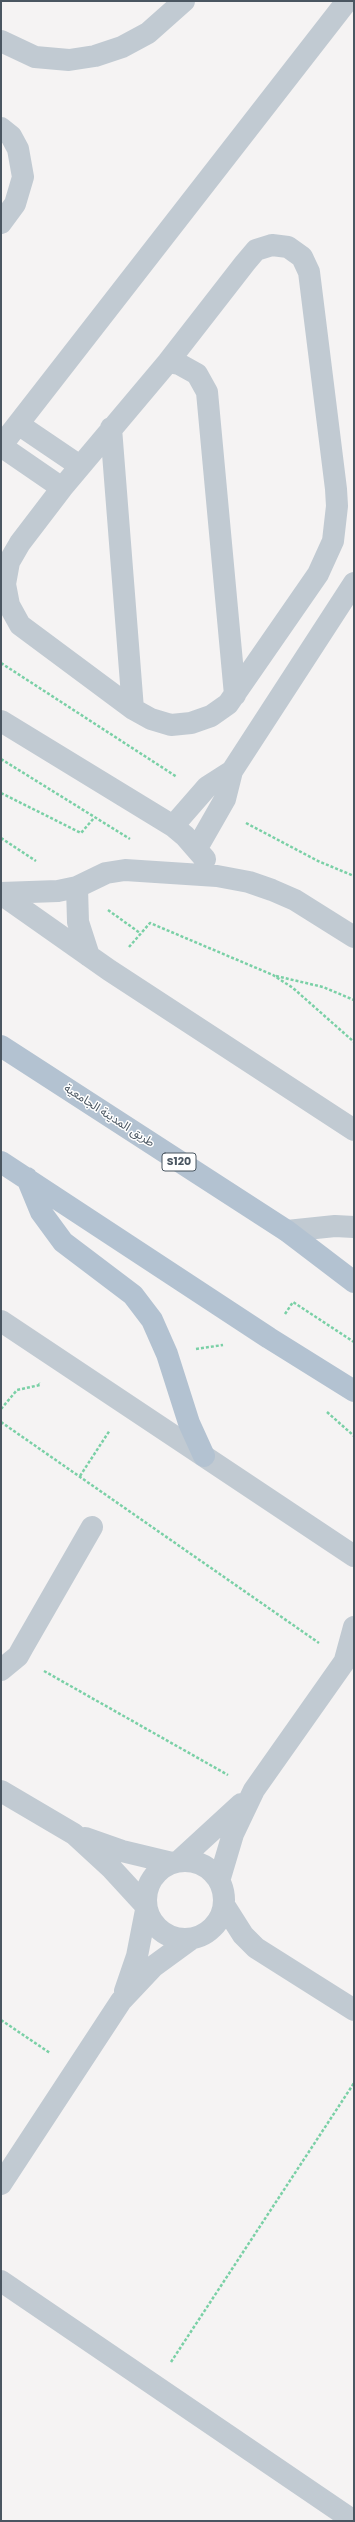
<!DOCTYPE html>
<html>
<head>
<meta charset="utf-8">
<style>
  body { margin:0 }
  #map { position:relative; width:355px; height:2522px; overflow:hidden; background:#f5f3f3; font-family:Poppins,sans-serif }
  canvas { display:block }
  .frame { position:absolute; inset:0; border:2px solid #4a5661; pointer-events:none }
</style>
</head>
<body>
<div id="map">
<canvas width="355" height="2522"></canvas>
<div class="frame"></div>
</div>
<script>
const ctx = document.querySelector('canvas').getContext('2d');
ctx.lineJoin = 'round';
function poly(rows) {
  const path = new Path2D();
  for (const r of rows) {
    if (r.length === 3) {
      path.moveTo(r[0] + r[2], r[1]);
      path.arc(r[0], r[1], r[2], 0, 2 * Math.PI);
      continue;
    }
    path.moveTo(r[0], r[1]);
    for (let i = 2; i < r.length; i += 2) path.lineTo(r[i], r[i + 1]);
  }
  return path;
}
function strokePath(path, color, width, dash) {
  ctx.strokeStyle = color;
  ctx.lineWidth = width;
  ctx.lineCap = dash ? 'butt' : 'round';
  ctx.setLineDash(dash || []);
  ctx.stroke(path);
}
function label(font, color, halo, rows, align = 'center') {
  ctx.font = font + ' Poppins,"Noto Sans Arabic",sans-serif';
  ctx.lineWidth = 3;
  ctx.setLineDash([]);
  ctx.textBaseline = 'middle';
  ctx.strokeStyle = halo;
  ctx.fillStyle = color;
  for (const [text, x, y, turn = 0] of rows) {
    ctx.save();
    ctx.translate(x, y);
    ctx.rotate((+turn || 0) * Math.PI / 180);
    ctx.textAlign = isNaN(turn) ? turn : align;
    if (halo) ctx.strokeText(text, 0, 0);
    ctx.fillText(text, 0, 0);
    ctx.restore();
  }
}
strokePath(poly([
  [1,663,177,777],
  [1,759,130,839],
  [1,793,81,833,94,818],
  [246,823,318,861,354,876],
  [1,838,36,861],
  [108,910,140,933],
  [129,947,150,923,273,975,293,988,354,1042],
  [276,976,323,987,354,1000],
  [285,1314,293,1302,354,1342],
  [196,1349,223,1345],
  [1,1409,17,1390,40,1385,39,1383],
  [327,1412,354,1436],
  [1,1422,319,1643],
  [80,1476,110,1430],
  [44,1671,228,1775],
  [1,2020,50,2053],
  [171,2362,354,2083]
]), '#7ad0a6', 2.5, [3, 2]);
strokePath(poly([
  [1,41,35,57,69,60,95,56,122,47,148,33,184,1],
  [1,128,11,136,18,149,23,177,15,204,1,223],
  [272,245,288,247,302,257,309,272,336,489,337,506,333,541,318,574,228,704,211,716,191,723,171,725,151,719,133,709,20,625,9,605,5,584,9,562,20,543,62,488,168,362,245,263,256,250,272,245],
  [168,362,179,364,197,374,207,392,235,695],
  [18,424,80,466],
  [111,428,133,709],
  [1,446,347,1],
  [1,446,62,488],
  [1,721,173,826,185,836,205,859],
  [173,826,207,787,232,771],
  [197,848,225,799,232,771,354,583],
  [77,887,78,922,89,956],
  [1,893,58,891,77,887,106,873,125,870,217,876,249,882,272,890,295,900,354,937],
  [1,894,109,970,354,1130],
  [287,1231,335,1226,354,1227],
  [1,1321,354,1556],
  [345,1660,354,1627],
  [1,1670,18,1656,23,1647,92,1527],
  [1,1791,74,1834,112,1869,146,1906],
  [85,1838,122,1851,172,1863],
  [180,1860,241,1804],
  [185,1900,39],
  [219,1881,233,1834,254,1790,354,1648],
  [224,1905,243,1935,256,1948,354,2010],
  [125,1991,137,1956,146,1910],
  [1,2184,121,2001,154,1966,191,1939],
  [1,2281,354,2521]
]), '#c1cad2', 22);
strokePath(poly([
  [1,1046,287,1231,354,1282],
  [1,1162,269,1338,354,1391],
  [27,1178,41,1212,63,1242,133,1295,152,1320,167,1354,189,1423,204,1456]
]), '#b3c2d1', 22);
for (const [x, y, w] of [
  [179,1162,34]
]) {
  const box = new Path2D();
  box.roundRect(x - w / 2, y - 9, w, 18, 3);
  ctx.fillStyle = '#fff';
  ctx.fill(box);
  strokePath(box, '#4a5661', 1);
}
label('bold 11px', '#4a5661', null, [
  ["S120",179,1162]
]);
label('12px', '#4a5661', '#fff', [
  ["طريق المدينة الجامعية",109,1116,33]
]);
</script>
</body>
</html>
